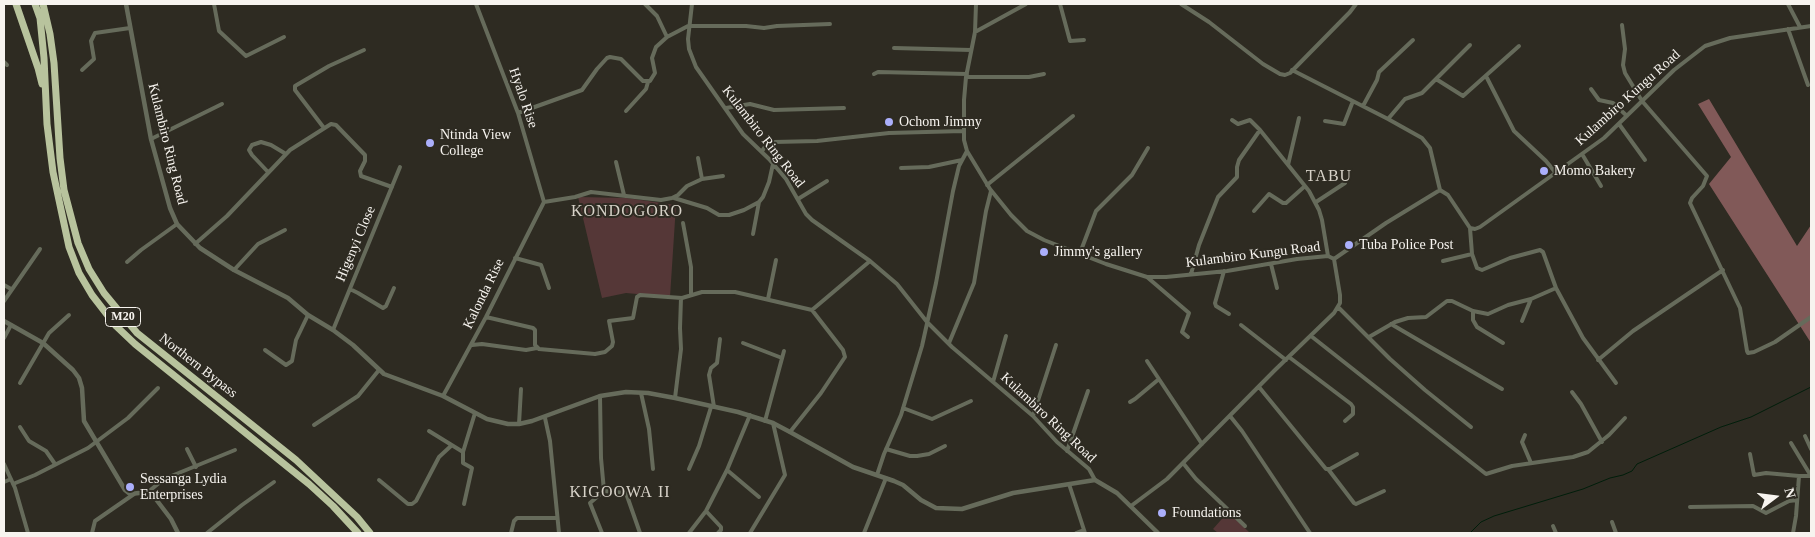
<!DOCTYPE html>
<html>
<head>
<meta charset="utf-8">
<style>
  body { margin:0 }
  #map { position:relative; width:1815px; height:537px; overflow:hidden; background:#2e2b22; font-family:"Times New Roman",serif }
  canvas { display:block }
  .frame { position:absolute; inset:0; border:5px solid #f7f4ef; pointer-events:none }
  .north { position:absolute; left:1750px; top:472px; width:50px; height:50px; -webkit-text-stroke:4px #2e2b22; paint-order:stroke; rotate:75deg; font-size:14px; font-weight:700; line-height:20px; text-align:center; color:#f7f4ef }
  .north::after { content:''; display:block; margin:auto; width:18px; height:22px; background:#f7f4ef; clip-path:polygon(50% 0,100% 100%,50% 72%,0 100%) }
</style>
</head>
<body>
<div id="map">
<canvas width="1815" height="537"></canvas>
<div class="frame"></div>
<div class="north">N</div>
</div>
<script>
const ctx = document.querySelector('canvas').getContext('2d');
ctx.lineJoin = 'round';
function fillPath(path, color) {
  ctx.fillStyle = color;
  ctx.fill(path, 'evenodd');
}
function poly(rows) {
  const path = new Path2D();
  for (const r of rows) {
    path.moveTo(r[0], r[1]);
    for (let i = 2; i < r.length; i += 2) path.lineTo(r[i], r[i + 1]);
  }
  return path;
}
function strokePath(path, color, width, dash) {
  ctx.strokeStyle = color;
  ctx.lineWidth = width;
  ctx.lineCap = dash ? 'butt' : 'round';
  ctx.setLineDash(dash || []);
  ctx.stroke(path);
}
function label(font, color, halo, rows, align = 'center') {
  ctx.font = font + ' "Times New Roman",serif';
  ctx.lineWidth = 4;
  ctx.setLineDash([]);
  ctx.textBaseline = 'middle';
  ctx.strokeStyle = halo;
  ctx.fillStyle = color;
  for (const [text, x, y, turn = 0] of rows) {
    ctx.save();
    ctx.translate(x, y);
    ctx.rotate((+turn || 0) * Math.PI / 180);
    ctx.textAlign = isNaN(turn) ? turn : align;
    if (halo) ctx.strokeText(text, 0, 0);
    ctx.fillText(text, 0, 0);
    ctx.restore();
  }
}
fillPath(poly([
  [578,197,626,198,676,205,670,297,626,293,602,298],
  [1228,512,1249,532,1248,533,1218,533,1213,529]
]), '#553737');
fillPath(poly([
  [1709,99,1797,246,1811,225,1811,343,1709,184,1731,157,1698,104]
]), '#815958');
strokePath(poly([
  [1470,533,1481,522,1494,516,1583,489,1610,478,1623,475,1632,471,1637,464,1721,427,1751,417,1811,387]
]), '#001e0b', 1);
strokePath(poly([
  [214,4,219,31,246,56,284,37],
  [476,4,518,113,544,202],
  [645,4,657,16,667,37],
  [692,4,688,39,689,49,696,67,743,134,769,159,786,179,806,214,812,220,870,261,897,284,927,322,952,347,1033,416,1057,442,1089,469,1095,480],
  [976,4,975,32,966,77,964,100,964,140,967,151,990,189,1011,215,1027,231,1044,240,1106,264,1147,277,1166,277,1227,271,1297,259,1328,256,1334,259],
  [1060,4,1070,41,1084,40],
  [1181,4,1209,22,1263,64,1280,74,1285,75,1290,73,1350,12,1356,4],
  [1788,4,1800,27],
  [1622,25,1625,49,1623,65,1625,73,1642,101,1707,176,1703,186,1692,198,1690,203,1740,308,1747,351,1748,353,1754,352,1775,342,1811,317],
  [1788,29,1808,85],
  [975,32,1026,4],
  [894,48,971,50],
  [4,62,7,65],
  [82,70,94,59,91,41,95,33,130,28],
  [1292,70,1388,119,1422,138,1430,148,1440,190],
  [874,74,878,72,967,74],
  [1486,76,1514,131,1546,161,1555,172],
  [966,77,1029,77,1044,74],
  [1436,79,1463,96,1519,46],
  [1591,89,1599,100,1613,103,1627,116],
  [1363,106,1377,80,1379,72,1413,40],
  [726,108,750,104,774,110,844,108],
  [626,111,646,89,648,82],
  [518,113,582,90,597,69,607,58,610,57,621,59,643,81,650,81,655,73,652,58,656,47,667,37,688,26,746,26,764,28,777,26,830,24],
  [1388,119,1405,99,1422,93,1470,45],
  [1232,120,1238,124,1250,120,1260,130,1309,191,1319,210,1322,220,1328,256],
  [1325,121,1344,124,1353,101],
  [1619,124,1645,160],
  [324,128,295,90,295,86,329,66,364,50],
  [151,139,222,104],
  [762,151,767,144,774,142,817,141,889,133,963,131],
  [1582,154,1601,186],
  [616,162,624,195],
  [1288,165,1299,118],
  [901,168,929,167,962,160],
  [268,172,252,155,249,150,252,145,261,142,271,145,286,154],
  [702,179,723,176],
  [987,185,1073,116],
  [674,198,707,208,719,215,729,215,744,210,759,202,763,197,769,182,773,164],
  [798,199,827,181],
  [544,202,575,197,591,192,661,200,672,198,678,195,687,186,702,179,698,158],
  [1316,202,1345,183],
  [1254,211,1269,194,1283,203,1286,203,1305,186],
  [683,223,691,267,691,294],
  [753,234,759,202],
  [195,244,227,216,290,150,331,124,336,125,365,155,365,161,360,171,361,176,392,187],
  [1080,253,1096,211,1132,175,1148,148],
  [1472,254,1477,268,1482,270,1510,258,1540,250,1543,252,1556,288],
  [515,258,541,265,549,288],
  [1334,259,1386,223,1440,190,1448,195,1470,228,1475,229,1480,227,1604,138,1674,70,1705,46,1730,38,1811,26],
  [1443,261,1472,254,1470,228],
  [127,262,141,250,177,224],
  [1271,264,1277,288],
  [234,270,258,244,285,230],
  [1224,271,1215,303,1216,306,1229,314],
  [1191,274,1199,245,1218,197,1237,177,1237,167,1239,160,1260,130],
  [1147,277,1189,313,1182,332,1188,337],
  [4,285,11,289],
  [350,289,358,293,383,308,386,306,394,288],
  [768,299,776,260],
  [4,301,40,249],
  [1338,307,1390,359,1425,390,1471,427],
  [812,310,870,261],
  [1473,311,1473,320,1477,327,1503,343],
  [486,317,533,328,535,330,535,345,539,349,595,354,605,352,612,346,613,342,609,321,633,318,637,297,640,295,682,298,702,292,735,292,812,310,843,350,845,357,821,393,790,432],
  [1522,321,1531,299],
  [1391,324,1502,389],
  [1241,325,1286,360],
  [333,330,400,167],
  [1311,336,1486,474,1512,466,1573,457,1588,452,1609,435,1625,418],
  [1369,337,1395,322,1408,318,1426,317,1447,301,1452,301,1473,311,1488,314,1508,305,1531,299,1556,288,1583,338,1616,383],
  [4,338,11,325],
  [743,343,782,358],
  [949,343,974,283,986,211,991,191],
  [472,345,482,344,526,350,537,348],
  [265,350,286,365,292,361,296,340,308,315],
  [1289,357,1351,404,1353,407,1353,414,1345,421],
  [1598,360,1633,331,1723,270],
  [1147,361,1202,444],
  [993,382,1006,336],
  [20,383,49,333,69,315],
  [1259,387,1326,469,1330,469,1357,454],
  [1572,392,1581,404,1602,442],
  [641,393,649,429,653,469],
  [443,396,486,317,544,202],
  [600,396,601,458,604,491],
  [675,398,681,349,680,328,681,298],
  [1130,402,1135,399,1159,379],
  [714,407,709,375,711,368,717,363,720,339],
  [903,408,932,419,971,401],
  [1033,416,1056,345],
  [1230,416,1242,431,1310,533],
  [545,418,550,441,559,533],
  [765,421,784,351],
  [519,424,521,389],
  [314,425,358,396,379,370],
  [20,427,29,441,46,451,55,464],
  [429,431,463,452],
  [1525,435,1522,442,1531,463],
  [1805,436,1811,449],
  [1791,443,1811,476,1799,476,1796,516,1793,533],
  [187,449,196,467],
  [886,449,910,456,917,456,929,454,945,446],
  [1067,451,1088,391],
  [1750,454,1754,475,1766,473,1799,476],
  [1183,463,1196,479,1245,526],
  [4,464,15,488,28,533],
  [689,469,699,446,711,407],
  [1328,469,1354,503,1356,504,1384,491],
  [727,470,759,497],
  [877,475,884,454,901,415,922,346,936,283,953,191,959,166,967,151],
  [379,480,408,504,412,504,416,501,439,457,452,445],
  [4,482,11,479],
  [13,484,35,475,88,448,128,418,158,388],
  [1069,484,1085,533],
  [148,492,164,479,235,450],
  [464,504,472,468,463,463,463,452,475,413],
  [1131,506,1167,479,1275,370,1334,313,1340,303,1340,295,1334,259],
  [1690,507,1753,506,1766,513,1789,501,1797,500],
  [706,511,721,527,721,530,718,533],
  [1612,522,1616,533],
  [1553,526,1556,533],
  [92,533,95,521,134,494],
  [207,533,242,505,274,482],
  [511,533,514,521,517,518,557,518],
  [602,533,590,503,604,491,626,493,640,533],
  [689,533,706,511,727,470,750,415],
  [750,533,785,475,773,423],
  [864,533,886,478],
  [1076,533,1084,530]
]), '#666b5b', 4);
strokePath(poly([
  [126,4,151,139,170,208,177,224,200,248,234,270,288,298,308,315,333,330,353,345,384,374,443,396,487,419,508,424,519,424,532,421,600,396,626,392,648,393,675,398,738,412,773,423,790,432,853,467,894,481,903,485,921,500,936,508,962,509,1013,493,1095,480,1117,493,1158,533],
  [4,321,43,343,73,370,79,378,82,388,84,421,125,490,130,494,148,492,152,494,171,519,178,533]
]), '#666b5b', 4.5);
strokePath(poly([
  [16,4,38,68,42,84],
  [35,4,40,18,44,58,47,124,53,172,69,247,79,273,92,295,116,326,135,344,309,484,333,506,358,533],
  [43,4,50,34,54,63,60,158,64,190,78,243,89,269,104,293,137,333,296,460,357,517,370,533]
]), '#b8c39d', 7);
for (const [x, y, r, color] of [
  [889,122,5,"#abaffb"],
  [430,143,5,"#abaffb"],
  [1544,171,5,"#abaffb"],
  [1349,245,5,"#abaffb"],
  [1044,252,5,"#abaffb"],
  [130,487,5,"#abaffb"],
  [1162,513,5,"#abaffb"]
]) {
  const dot = new Path2D();
  dot.arc(x, y, r, 0, 2 * Math.PI);
  ctx.fillStyle = color;
  ctx.fill(dot);
  strokePath(dot, '#2e2b22', 2);
}
for (const [x, y, w] of [
  [123,317,35]
]) {
  const box = new Path2D();
  box.roundRect(x - w / 2, y - 9.5, w, 19, 4);
  ctx.fillStyle = '#2e2b22';
  ctx.fill(box);
  strokePath(box, '#f7f4ef', 1);
}
label('bold 12px', '#f7f4ef', null, [
  ["M20",123,317]
]);
label('14px', '#f7f4ef', '#2e2b22', [
  ["Hyalo Rise",523,98,71],
  ["Kulambiro Kungu Road",1628,98,-42],
  ["Kulambiro Ring Road",763,137,52],
  ["Kulambiro Ring Road",167,144,76],
  ["Higenyi Close",356,244,-67],
  ["Kulambiro Kungu Road",1253,255,-7],
  ["Kalonda Rise",484,294,-64],
  ["Northern Bypass",198,366,38],
  ["Kulambiro Ring Road",1048,418,43]
]);
label('14px', '#f7f4ef', '#2e2b22', [
  ["Ochom Jimmy",899,122],
  ["Ntinda View",440,135],
  ["College",440,151],
  ["Momo Bakery",1554,171],
  ["Tuba Police Post",1359,245],
  ["Jimmy's gallery",1054,252],
  ["Sessanga Lydia",140,479],
  ["Enterprises",140,495],
  ["Foundations",1172,513]
], 'left');
ctx.letterSpacing = '1px';
label('16px', '#d7d2c8', '#2e2b22', [
  ["TABU",1329,177],
  ["KONDOGORO",627,212],
  ["KIGOOWA II",620,493]
]);
ctx.letterSpacing = '0px';
</script>
</body>
</html>
